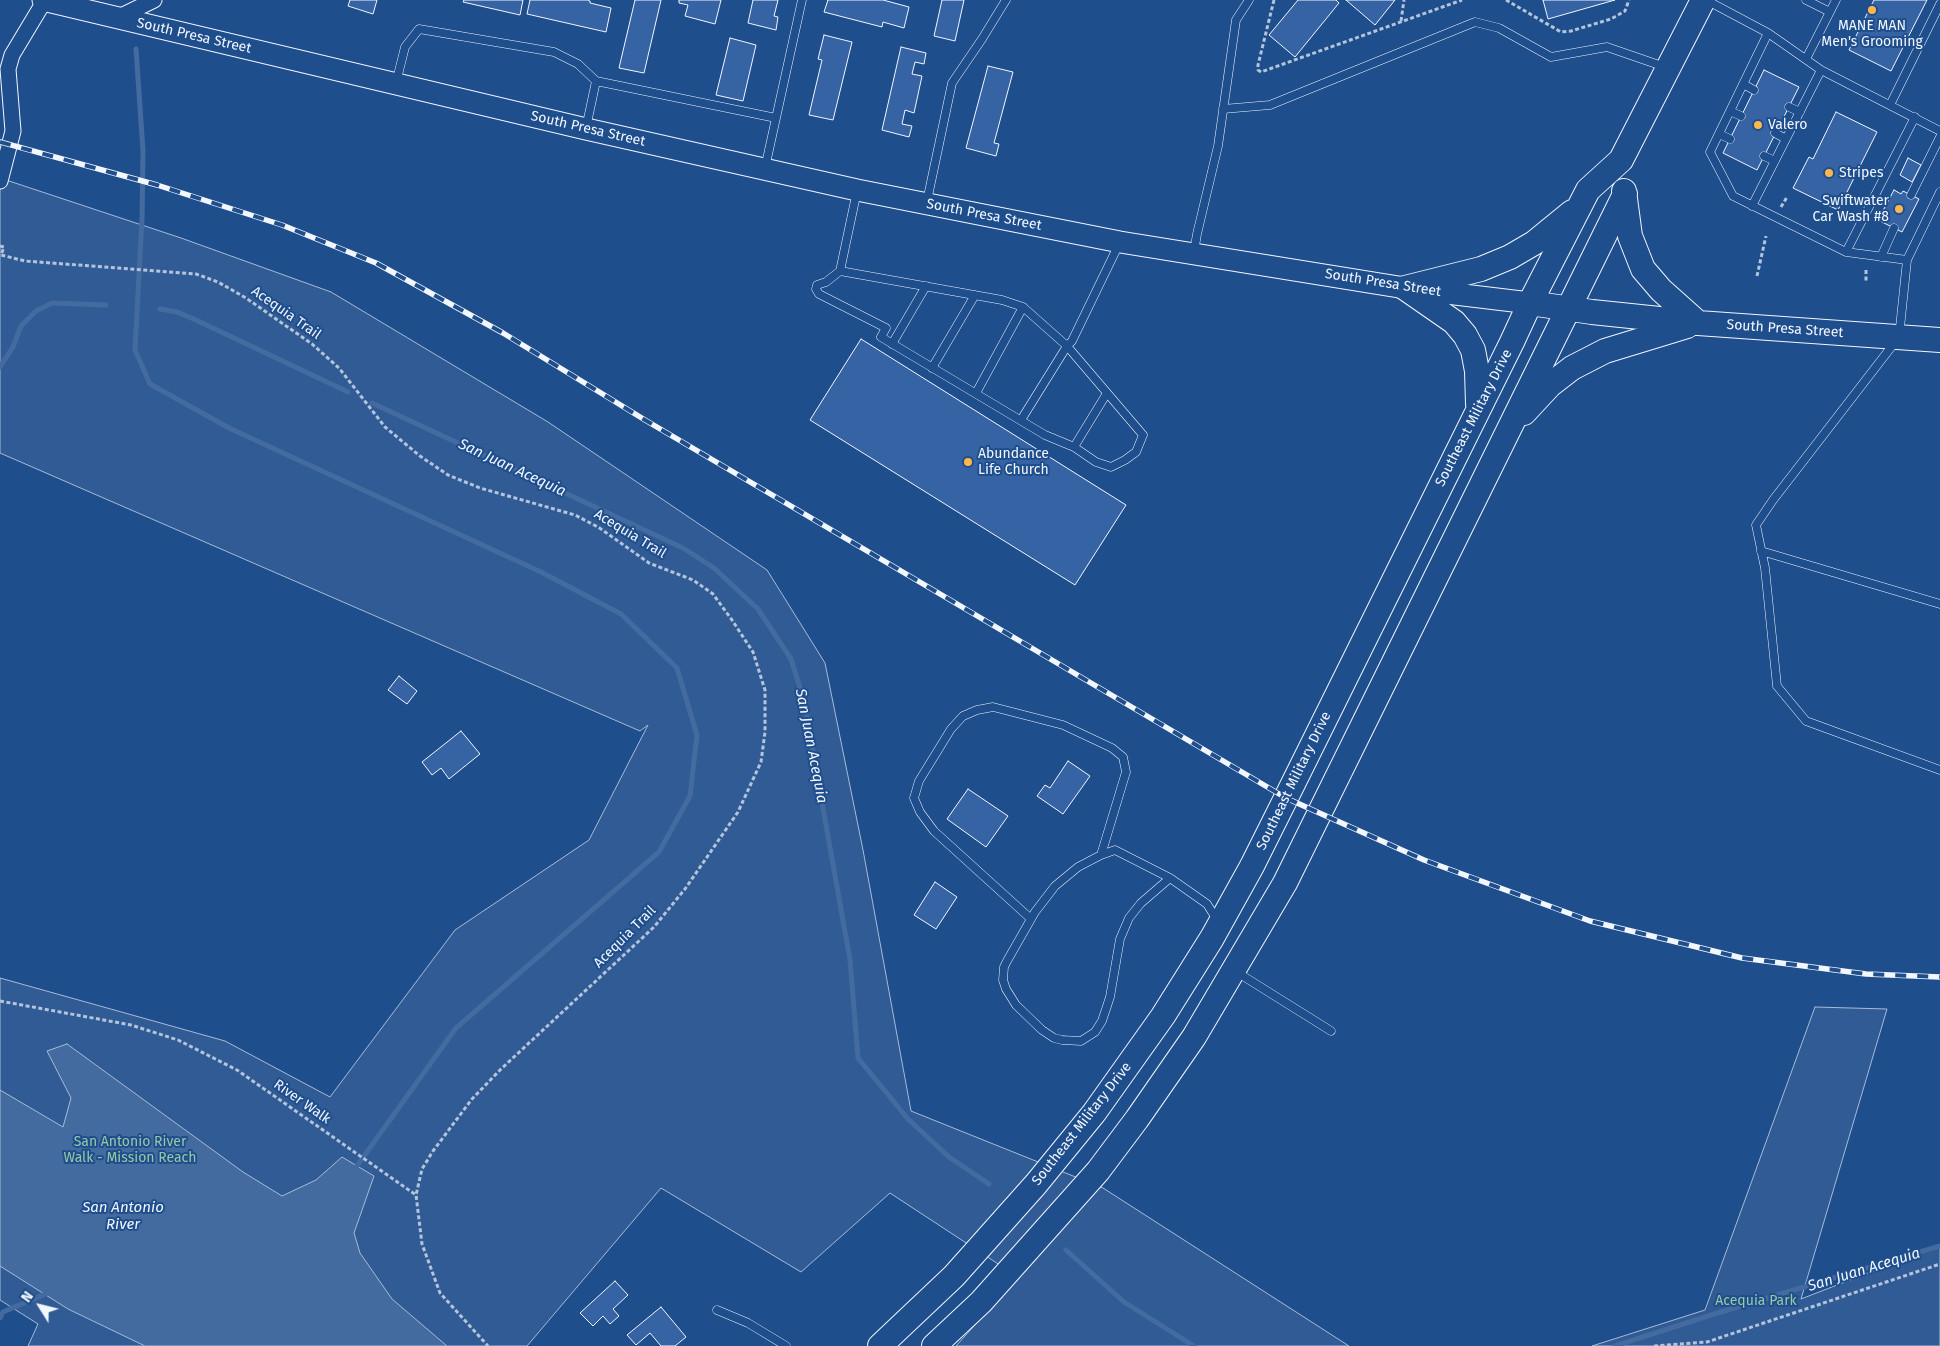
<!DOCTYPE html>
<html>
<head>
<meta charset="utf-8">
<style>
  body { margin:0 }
  #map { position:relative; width:1940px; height:1346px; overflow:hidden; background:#1f4e8c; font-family:"Fira Sans",sans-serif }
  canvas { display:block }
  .north { position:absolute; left:15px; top:1281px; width:50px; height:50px; -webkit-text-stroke:4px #1f4e8c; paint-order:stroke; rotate:306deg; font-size:14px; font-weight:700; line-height:20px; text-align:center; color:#f2f6ff }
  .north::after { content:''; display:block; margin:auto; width:18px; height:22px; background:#f2f6ff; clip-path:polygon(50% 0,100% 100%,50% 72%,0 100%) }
</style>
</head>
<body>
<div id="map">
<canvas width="1940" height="1346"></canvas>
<div class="north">N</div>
</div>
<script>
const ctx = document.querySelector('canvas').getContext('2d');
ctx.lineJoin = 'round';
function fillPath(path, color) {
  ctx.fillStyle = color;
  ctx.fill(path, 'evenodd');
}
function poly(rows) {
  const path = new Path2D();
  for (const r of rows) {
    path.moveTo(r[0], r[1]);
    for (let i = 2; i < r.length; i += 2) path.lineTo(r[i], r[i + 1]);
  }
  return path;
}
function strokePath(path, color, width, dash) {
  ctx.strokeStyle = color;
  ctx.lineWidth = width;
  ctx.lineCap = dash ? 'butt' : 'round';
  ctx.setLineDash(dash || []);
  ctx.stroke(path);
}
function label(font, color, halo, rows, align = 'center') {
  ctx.font = font + ' "Fira Sans",sans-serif';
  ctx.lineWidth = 4;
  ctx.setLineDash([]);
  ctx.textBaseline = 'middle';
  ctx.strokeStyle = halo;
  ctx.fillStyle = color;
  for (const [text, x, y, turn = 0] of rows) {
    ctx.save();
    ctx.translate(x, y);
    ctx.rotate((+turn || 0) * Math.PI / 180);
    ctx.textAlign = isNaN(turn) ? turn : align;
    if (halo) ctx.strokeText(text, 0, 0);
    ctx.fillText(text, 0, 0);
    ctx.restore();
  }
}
const green = poly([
  [0,178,181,238,331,292,548,422,767,570,825,663,863,850,911,1111,1103,1188,1349,1346,956,1346,1018,1277,890,1193,801,1272,661,1188,527,1346,28,1346,38,1324,0,1300,0,978,225,1041,330,1097,455,930,589,840,648,725,640,731,0,453,0,178],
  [1815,1007,1887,1009,1801,1299,1940,1245,1940,1346,1592,1346,1705,1310,1815,1007]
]);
fillPath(green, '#305b95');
strokePath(green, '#a8bbd7', 1);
const water = poly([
  [67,1044,243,1172,282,1196,316,1180,342,1157,374,1176,354,1233,360,1253,392,1299,447,1346,145,1346,68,1309,0,1266,0,1090,63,1127,71,1098,47,1051,67,1044]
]);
fillPath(water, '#446ba0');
strokePath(water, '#a8bbd7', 1);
strokePath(poly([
  [136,49,143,151,142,219,135,350,150,384,229,428,541,572,621,614,677,668,697,735,690,796,659,852,456,1028,354,1170],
  [160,309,177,312,196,320,348,392],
  [0,367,13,347,21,326,36,311,52,303,106,305],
  [372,403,683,548,714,568,758,609,791,659,804,701,850,960,858,1058,908,1119,949,1157,989,1184],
  [1066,1250,1124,1302,1194,1346],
  [0,1318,3,1312,50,1292],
  [1615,1346,1711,1315,1940,1246]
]), '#446ba0', 5);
const building = poly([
  [350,0,377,0,373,14,348,6,350,0],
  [464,0,523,0,520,15,463,2,464,0],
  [530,0,588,0,590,1,590,3,611,8,606,32,527,14,530,0],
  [635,0,661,0,644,73,619,68,635,0],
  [679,0,721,0,715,24,685,16,688,5,679,3,679,0],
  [753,0,778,0,774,16,778,17,776,30,748,23,753,0],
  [828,0,883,0,909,7,904,28,883,22,882,27,824,12,828,0],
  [942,0,964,0,955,41,934,36,942,0],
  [1298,0,1336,0,1339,3,1295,57,1269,35,1298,0],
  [1346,0,1395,0,1375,25,1346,0],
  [1543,0,1615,0,1548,19,1543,0],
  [1874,0,1927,0,1891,71,1849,50,1874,0],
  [824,35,852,42,833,120,809,115,822,60,818,59,824,35],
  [730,38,756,45,743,101,716,95,730,38],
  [901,47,926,53,924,64,915,62,912,74,922,76,914,113,905,110,902,124,912,126,909,137,882,130,901,47],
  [988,66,1013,72,994,143,999,144,996,156,966,148,988,66],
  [1764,70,1799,87,1757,170,1723,153,1764,70],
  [1836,112,1877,132,1838,210,1793,188,1809,157,1813,159,1836,112],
  [1908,158,1921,165,1912,182,1900,175,1908,158],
  [1894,190,1901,194,1903,191,1919,199,1902,232,1878,220,1894,190],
  [861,339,1126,505,1075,585,810,420,861,339],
  [399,676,417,691,407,704,388,690,399,676],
  [461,731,480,754,449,779,441,768,432,775,422,762,461,731],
  [1068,761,1090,776,1063,814,1037,796,1045,785,1050,788,1068,761],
  [968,789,1008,816,986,847,947,819,968,789],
  [935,882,957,897,936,929,914,915,935,882],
  [615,1281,628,1295,613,1309,619,1316,610,1324,603,1316,593,1326,580,1313,615,1281],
  [661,1307,686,1337,675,1346,661,1346,650,1333,636,1345,627,1335,661,1307]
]);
fillPath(building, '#3563a3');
strokePath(building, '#f2f6ff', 1);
const service = poly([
  [1706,0,1768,33,1821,70,1940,131],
  [1806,0,1830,12],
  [1768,33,1710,152,1733,196,1846,252,1907,260,1899,337,1773,500,1756,525,1765,568,1777,686,1806,721,1940,770],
  [1806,59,1836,0],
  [396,83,405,47,419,29,554,52,578,64,596,81,776,118],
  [1743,84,1754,90],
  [1890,105,1940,4],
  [1789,107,1800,112],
  [1223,109,1270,105,1475,22,1499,28,1551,57,1607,47,1665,67],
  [1730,111,1741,116],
  [586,128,596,81],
  [1775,133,1786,139],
  [1719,134,1730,139],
  [1764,156,1775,161],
  [765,168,802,0],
  [857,191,840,271,1002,300,1023,307,1067,346,1072,341,1119,244],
  [1911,195,1940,137],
  [927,201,952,83,982,39,1006,0],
  [1752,206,1821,70],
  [1194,252,1197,234,1218,146,1236,20,1249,0],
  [1846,252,1915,117],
  [1881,257,1894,228],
  [1907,260,1940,192],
  [840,271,826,282,817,285,816,289,819,294,886,328,881,337,1045,435,1074,447,1096,462,1111,467,1125,460,1136,452,1143,435,1067,346,1021,420],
  [892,344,926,286],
  [932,368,975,295],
  [976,393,1023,307],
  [1074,447,1107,393],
  [1761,551,1940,604],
  [1170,878,1141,903,1129,918,1120,939,1110,997,1102,1021,1095,1032,1081,1041,1062,1040,1054,1038,1042,1030,1016,1005,1006,989,1003,980,1004,967,1007,961,1035,912,1055,886,1078,867,1101,855,1115,850,1170,878,1207,904,1217,920],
  [1031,919,934,831,920,812,914,798,919,781,951,729,963,716,977,710,993,707,1063,725,1112,748,1123,757,1126,772,1101,855],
  [1235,971,1331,1031],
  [717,1310,748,1323,786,1346]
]);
const minor = poly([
  [117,18,154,0],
  [0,181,13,131,8,69,12,55,45,0]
]);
const secondary = poly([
  [43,0,586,129,857,190,1120,242,1405,288,1530,303]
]);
const primary = poly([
  [1624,191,1630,236,1643,269,1661,290,1698,323],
  [1405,288,1481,269,1510,257,1534,243,1572,212],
  [1405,288,1454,322,1465,335,1473,350,1477,371,1478,404],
  [1530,303,1592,312,1698,323,1940,340],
  [1524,413,1550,385,1572,368,1605,351,1687,326],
  [880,1346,954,1276,1036,1184,1094,1113,1163,1016,1212,938,1252,866,1286,798,1512,342,1530,303,1588,190,1621,160,1703,0],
  [934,1346,981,1302,1098,1171,1137,1119,1194,1037,1285,883,1625,194]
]);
strokePath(service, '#f2f6ff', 9);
strokePath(minor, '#f2f6ff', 17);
strokePath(secondary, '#f2f6ff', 23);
strokePath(primary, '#f2f6ff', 26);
strokePath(poly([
  [1274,0,1258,65,1258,70,1261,72,1462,0],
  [1506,0,1561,32,1571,31,1611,19,1625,11,1629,0],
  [1401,21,1404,0],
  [1781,207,1787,197],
  [0,246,4,247,1,255,25,261,196,274,218,282,246,298,312,344,339,368,385,427,420,456,448,475,480,488,575,515,598,527,649,563,693,580,713,594,732,620,753,652,765,690,765,732,761,762,738,812,685,889,654,927,501,1069,472,1099,433,1151,422,1169,416,1195],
  [1866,270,1866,281],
  [1757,276,1766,236],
  [0,1001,131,1025,178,1040,237,1070,416,1195,422,1244,440,1293,488,1346],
  [1654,1346,1707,1342,1940,1264]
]), '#b3c4dc', 3, [4, 2.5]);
strokePath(service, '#1f4e8c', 8);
strokePath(minor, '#1f4e8c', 15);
strokePath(secondary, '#1f4e8c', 21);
strokePath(primary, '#1f4e8c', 24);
const rail = poly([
  [0,142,157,185,282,225,376,263,503,333,645,420,1286,798,1424,860,1590,921,1742,958,1866,974,1940,977]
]);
strokePath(rail, '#f2f6ff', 5.5);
strokePath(rail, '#1f4e8c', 4, [11]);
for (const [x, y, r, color] of [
  [1872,10,5,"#ffb74d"],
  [1758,125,5,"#ffb74d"],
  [1829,173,5,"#ffb74d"],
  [1899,209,5,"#ffb74d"],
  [968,462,5,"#ffb74d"]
]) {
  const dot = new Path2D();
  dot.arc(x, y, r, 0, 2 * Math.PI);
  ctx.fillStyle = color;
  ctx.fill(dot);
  strokePath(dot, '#1f4e8c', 2);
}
label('14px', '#f2f6ff', '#1f4e8c', [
  ["MANE MAN",1872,26,"center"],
  ["Men's Grooming",1872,42,"center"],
  ["Valero",1768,125],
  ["Stripes",1839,173],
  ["Swiftwater",1889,201,"right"],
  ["Car Wash #8",1889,217,"right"],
  ["Abundance",978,454],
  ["Life Church",978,470]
], 'left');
label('14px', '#f2f6ff', '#1f4e8c', [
  ["South Presa Street",194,36,13],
  ["South Presa Street",588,129,13],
  ["South Presa Street",984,215,11],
  ["South Presa Street",1383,283,9],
  ["Acequia Trail",286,313,35],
  ["South Presa Street",1785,329,4],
  ["Southeast Military Drive",1474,418,-63],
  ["Acequia Trail",630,534,31],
  ["Southeast Military Drive",1294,781,-64],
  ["Acequia Trail",625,937,-45],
  ["River Walk",302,1102,35],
  ["Southeast Military Drive",1082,1124,-52]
]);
label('14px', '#97c8a6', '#1f4e8c', [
  ["San Antonio River",130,1142],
  ["Walk - Mission Reach",130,1158],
  ["Acequia Park",1756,1301]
]);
label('italic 15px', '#f2f6ff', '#1f4e8c', [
  ["San Juan Acequia",512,468,25],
  ["San Juan Acequia",811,746,79],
  ["San Antonio",123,1208],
  ["River",123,1225],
  ["San Juan Acequia",1864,1270,-17]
]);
</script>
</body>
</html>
